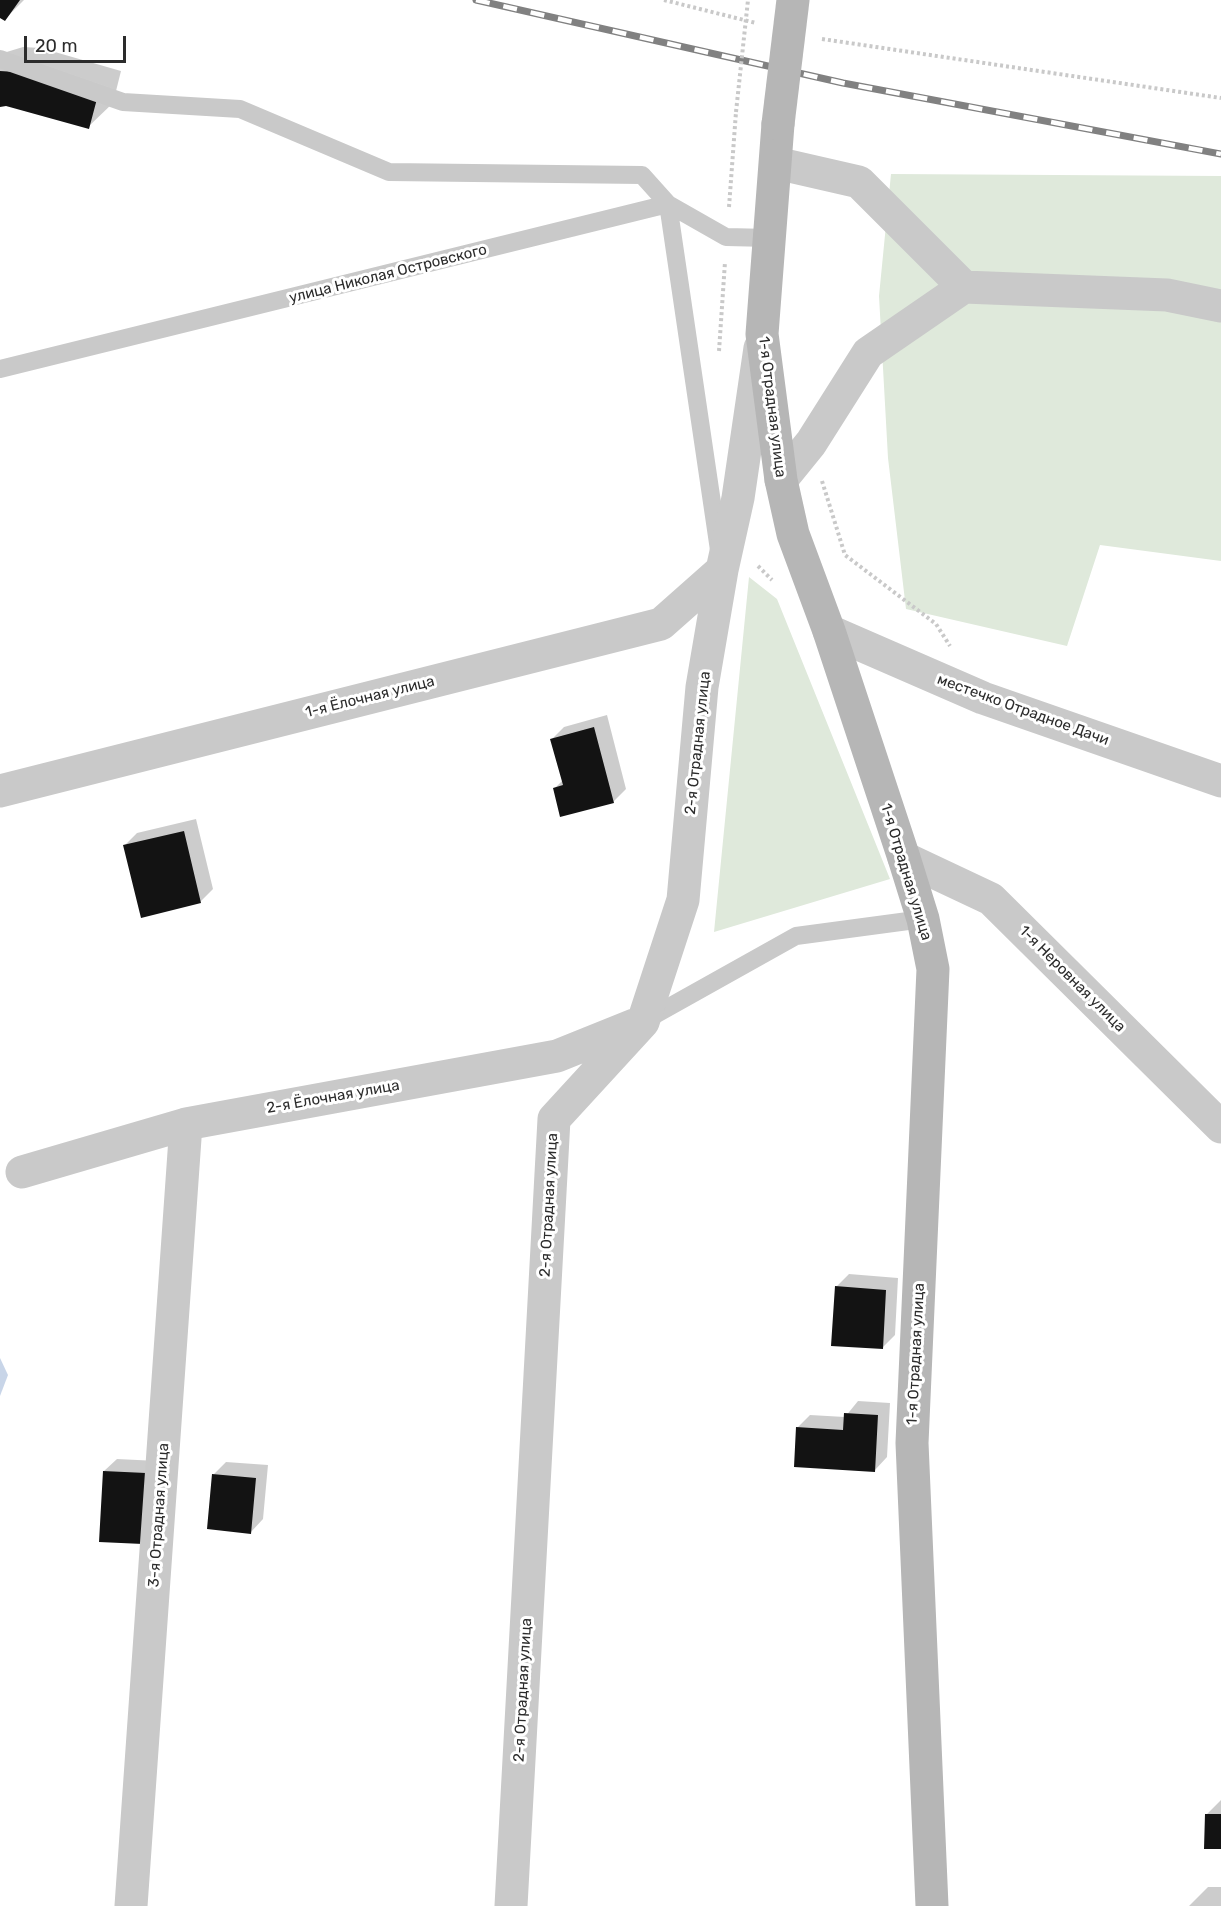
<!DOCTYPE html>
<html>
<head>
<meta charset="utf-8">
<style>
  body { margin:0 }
  #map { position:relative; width:1221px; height:1906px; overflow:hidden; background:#fff; font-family:Rubik,sans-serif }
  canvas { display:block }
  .scale { position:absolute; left:24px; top:36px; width:102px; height:27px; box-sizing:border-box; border:3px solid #2c2c2c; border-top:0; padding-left:8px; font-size:18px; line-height:21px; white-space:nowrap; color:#2c2c2c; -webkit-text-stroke:4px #fff; paint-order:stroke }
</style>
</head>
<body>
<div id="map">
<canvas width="1221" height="1906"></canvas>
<div class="scale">20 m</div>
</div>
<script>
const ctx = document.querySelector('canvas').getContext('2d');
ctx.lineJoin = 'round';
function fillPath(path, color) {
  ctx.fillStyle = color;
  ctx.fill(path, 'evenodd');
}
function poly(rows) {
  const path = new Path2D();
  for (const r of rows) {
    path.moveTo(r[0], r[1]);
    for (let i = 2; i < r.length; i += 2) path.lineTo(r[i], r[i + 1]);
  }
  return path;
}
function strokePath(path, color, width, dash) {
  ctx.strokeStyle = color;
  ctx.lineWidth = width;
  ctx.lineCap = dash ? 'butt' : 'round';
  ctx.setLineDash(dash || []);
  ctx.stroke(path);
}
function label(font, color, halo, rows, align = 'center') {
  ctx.font = font + ' Rubik,sans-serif';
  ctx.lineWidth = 6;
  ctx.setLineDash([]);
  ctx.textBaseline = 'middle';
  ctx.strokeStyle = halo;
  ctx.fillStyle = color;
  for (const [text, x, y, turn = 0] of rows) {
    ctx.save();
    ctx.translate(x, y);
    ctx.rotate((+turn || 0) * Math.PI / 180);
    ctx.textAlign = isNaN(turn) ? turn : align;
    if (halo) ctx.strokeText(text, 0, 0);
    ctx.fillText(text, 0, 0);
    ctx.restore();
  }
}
fillPath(poly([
  [891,174,1221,176,1221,561,1100,545,1067,646,906,609,888,458,879,296],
  [749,577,777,599,890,879,714,932]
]), '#dfe9db');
fillPath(poly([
  [0,1358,8,1375,0,1396]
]), '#c8d5e8');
fillPath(poly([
  [0,0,24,0,5,19,0,16],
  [23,47,41,48,121,71,113,103,88,127,6,104,0,106,0,54],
  [607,715,626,789,613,802,554,789,563,780,552,739,564,727],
  [196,819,213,889,200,902,124,846,137,833],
  [849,1274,898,1278,895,1335,882,1348,836,1287],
  [858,1401,890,1403,887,1457,875,1470,797,1428,810,1415,845,1417],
  [117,1459,158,1461,155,1530,104,1471],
  [226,1462,268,1465,263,1519,251,1532,214,1474],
  [1221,1800,1221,1848,1206,1815],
  [1208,1887,1221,1887,1221,1906,1189,1906]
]), '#0003');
fillPath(poly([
  [0,0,20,0,5,21,0,18],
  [0,71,16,72,98,95,89,129,6,106,0,107],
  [594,727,614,803,560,817,553,788,563,785,550,739],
  [184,831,201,903,141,918,123,845],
  [835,1286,886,1290,883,1349,831,1346],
  [844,1413,878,1415,875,1472,794,1467,796,1427,843,1430],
  [103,1471,146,1473,143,1544,99,1542],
  [212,1474,256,1478,251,1534,207,1529],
  [1205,1814,1221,1814,1221,1849,1204,1849]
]), '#131313');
strokePath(poly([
  [664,0,756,23],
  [822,39,1221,98],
  [729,207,736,112],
  [719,351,725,262],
  [822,481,845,555,936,624,950,646],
  [758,566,772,580]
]), '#c9c9c9', 4, [3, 3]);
strokePath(poly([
  [0,59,123,102,240,109,389,172,642,175,668,204,719,550],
  [0,369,668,204,726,237,770,238],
  [644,1021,796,936,923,919]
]), '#c9c9c9', 18);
strokePath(poly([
  [776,163,859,182,964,287],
  [781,480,811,443,868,353,964,287,1167,295,1221,306],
  [829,631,983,698,1221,781],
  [0,791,661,624,722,570],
  [904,858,991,899,1221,1127],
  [22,1172,186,1124,557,1056,634,1025],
  [131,1906,186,1124],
  [511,1906,554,1119,643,1022,683,900,702,687,722,570,738,498,760,348]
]), '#c9c9c9', 33);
strokePath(poly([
  [778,124,762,334,781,480,793,534,829,631,904,858,923,919,933,969,912,1443,932,1906]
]), '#b6b6b6', 33);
const rail = poly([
  [476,0,843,83,1221,154]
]);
strokePath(rail, '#818181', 7);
strokePath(rail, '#fff', 4.5, [14]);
strokePath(poly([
  [736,112,748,0]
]), '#c9c9c9', 4, [3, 3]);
strokePath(poly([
  [778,124,793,0]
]), '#b6b6b6', 33);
label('15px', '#2c2c2c', '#fff', [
  ["улица Николая Островского",388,274,-14],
  ["1-я Отрадная улица",772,407,83],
  ["1-я Ёлочная улица",370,697,-14],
  ["местечко Отрадное Дачи",1023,710,20],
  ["2-я Отрадная улица",698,743,-84],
  ["1-я Отрадная улица",906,872,73],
  ["1-я Неровная улица",1072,979,45],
  ["2-я Ёлочная улица",333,1097,-10],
  ["2-я Отрадная улица",549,1205,-87],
  ["1-я Отрадная улица",916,1354,-87],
  ["3-я Отрадная улица",159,1515,-86],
  ["2-я Отрадная улица",523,1690,-87]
]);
</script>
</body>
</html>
